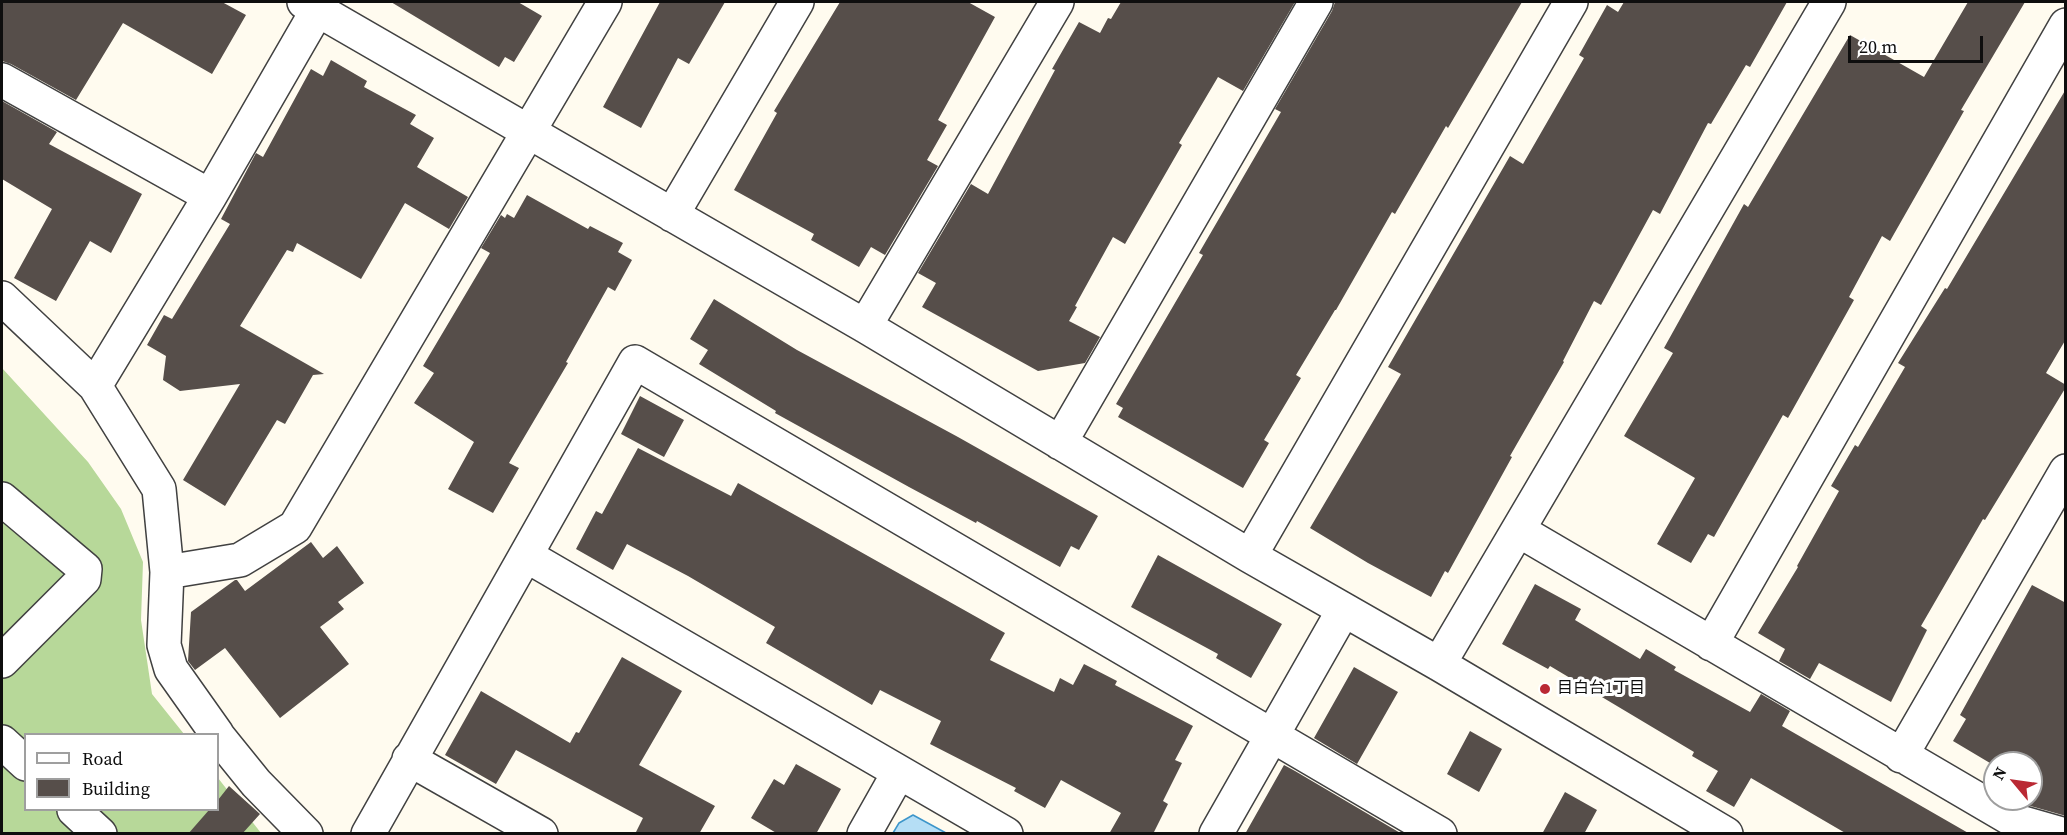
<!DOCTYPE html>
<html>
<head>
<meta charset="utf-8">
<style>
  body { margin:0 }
  #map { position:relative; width:2067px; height:835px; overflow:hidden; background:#fffbef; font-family:"Source Serif 4",serif }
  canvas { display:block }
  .frame { position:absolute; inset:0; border:3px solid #0e0e0e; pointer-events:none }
  .legend { position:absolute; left:24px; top:733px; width:195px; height:78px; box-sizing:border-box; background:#fff; border:2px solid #9f9f9f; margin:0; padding:8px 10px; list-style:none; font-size:18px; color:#0e0e0e }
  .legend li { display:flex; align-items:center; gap:12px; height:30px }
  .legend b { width:30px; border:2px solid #9f9f9f }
  .north { position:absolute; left:1983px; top:751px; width:60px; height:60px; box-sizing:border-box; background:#fff; border:2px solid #9f9f9f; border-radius:50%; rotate:299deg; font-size:16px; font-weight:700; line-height:24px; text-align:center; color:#0e0e0e }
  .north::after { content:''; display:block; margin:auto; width:21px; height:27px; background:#ba2934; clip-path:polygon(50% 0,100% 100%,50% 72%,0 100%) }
  .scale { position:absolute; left:1848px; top:36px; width:135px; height:27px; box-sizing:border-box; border:3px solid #0e0e0e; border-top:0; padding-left:8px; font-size:18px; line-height:21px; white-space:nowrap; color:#0e0e0e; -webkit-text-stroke:4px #fff; paint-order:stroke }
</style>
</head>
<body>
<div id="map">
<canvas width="2067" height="835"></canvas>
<div class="frame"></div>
<ul class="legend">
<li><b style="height:8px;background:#fff"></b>Road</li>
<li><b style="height:16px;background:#564e4a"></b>Building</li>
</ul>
<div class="north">N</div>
<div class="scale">20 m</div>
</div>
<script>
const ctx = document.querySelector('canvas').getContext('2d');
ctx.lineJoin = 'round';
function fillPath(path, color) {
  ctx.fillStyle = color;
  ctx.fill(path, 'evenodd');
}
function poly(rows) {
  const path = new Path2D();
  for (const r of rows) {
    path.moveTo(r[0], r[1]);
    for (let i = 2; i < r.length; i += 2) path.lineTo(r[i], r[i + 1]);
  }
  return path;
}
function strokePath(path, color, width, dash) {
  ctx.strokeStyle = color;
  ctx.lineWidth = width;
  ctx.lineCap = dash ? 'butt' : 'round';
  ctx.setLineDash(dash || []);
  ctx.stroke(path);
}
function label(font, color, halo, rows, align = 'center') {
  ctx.font = font + ' "Source Serif 4","Noto Sans JP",serif';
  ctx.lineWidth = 6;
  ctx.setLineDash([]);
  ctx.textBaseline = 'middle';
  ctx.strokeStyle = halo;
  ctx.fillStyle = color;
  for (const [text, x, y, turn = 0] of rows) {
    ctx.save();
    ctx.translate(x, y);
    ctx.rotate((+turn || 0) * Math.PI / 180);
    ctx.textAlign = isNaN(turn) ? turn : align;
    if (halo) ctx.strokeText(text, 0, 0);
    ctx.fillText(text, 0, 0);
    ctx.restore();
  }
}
fillPath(poly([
  [2,368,88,462,121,509,143,562,141,620,152,694,184,734,26,734,26,810,218,810,218,778,261,833,2,833]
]), '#b7d899');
const water = poly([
  [913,815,946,833,893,833,899,823,913,815]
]);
fillPath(water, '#b5def5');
strokePath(water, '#3d96ca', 1.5);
fillPath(poly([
  [2,2,222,2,246,15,212,74,123,23,76,100,11,64,2,61],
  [391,2,518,2,542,16,514,62,505,57,499,67],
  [660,2,725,2,689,64,678,58,641,128,603,107],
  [840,2,968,2,995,17,938,120,947,125,927,160,938,166,885,255,871,247,859,267,811,240,814,234,734,190,777,113,774,111],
  [1121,2,1295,2,1243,91,1218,77,1179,143,1182,145,1125,244,1113,237,1075,306,1077,307,1069,321,1100,337,1085,363,1038,371,922,307,936,283,918,273,971,184,988,194,1055,70,1052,69,1079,22,1100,33,1108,18,1111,19],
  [1335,2,1522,2,1448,128,1446,126,1395,214,1392,212,1336,310,1335,310,1296,375,1301,378,1264,440,1269,443,1243,488,1118,417,1123,408,1116,404,1203,255,1199,253,1281,112,1275,109,1332,11],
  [1624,2,1787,2,1750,67,1746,65,1711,124,1708,123,1660,214,1653,210,1601,305,1594,301,1563,361,1564,362,1510,456,1512,457,1448,573,1445,571,1431,597,1368,563,1310,528,1401,374,1388,367,1510,156,1523,164,1584,58,1579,55,1607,5,1618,12],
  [1968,2,2025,2,1961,110,1964,111,1890,241,1882,236,1849,297,1854,300,1788,418,1783,415,1714,537,1708,534,1691,563,1657,544,1695,478,1624,436,1673,353,1664,348,1744,204,1748,207,1850,35,1924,77],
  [331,60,367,81,364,87,416,115,410,124,434,138,417,167,468,197,449,229,405,203,361,279,297,243,293,252,287,250,240,326,324,374,313,375,285,424,277,420,225,506,183,480,240,384,180,391,163,380,166,356,147,345,164,315,172,319,230,224,221,219,256,153,263,157,311,69,323,76],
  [2066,89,2066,339,2046,373,2066,385,2066,387,1985,520,1983,519,1921,626,1927,630,1891,702,1819,663,1810,679,1779,661,1785,649,1758,633,1798,567,1797,566,1839,491,1831,486,1855,445,1858,447,1905,367,1898,363,1945,288,1947,289],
  [2,101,57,132,49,144,142,194,111,253,90,241,56,301,14,278,52,209,2,179],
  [527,195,588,229,590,226,623,243,618,252,632,260,615,291,608,287,566,362,568,363,509,463,519,468,493,513,448,489,474,442,414,403,434,373,423,366,490,253,481,248,501,215,505,218,507,214,514,218],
  [714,299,797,350,958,437,1098,516,1079,550,1071,546,1060,567,977,521,976,523,909,487,775,413,776,411,699,364,708,350,690,339],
  [640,396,684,420,664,457,621,434],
  [638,448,731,496,738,483,1005,633,990,660,1054,692,1060,678,1073,685,1084,664,1117,681,1115,685,1193,726,1175,760,1182,763,1163,801,1168,804,1153,834,1109,834,1121,813,1061,780,1045,808,1014,791,1016,788,930,744,941,721,880,690,872,705,766,643,775,627,688,576,627,544,613,570,576,549,596,511,602,514],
  [311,542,323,558,337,546,364,583,338,602,344,609,320,627,349,664,280,718,225,648,195,670,188,661,191,612,235,580,237,580,245,591],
  [1158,555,1282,624,1251,678,1216,658,1218,654,1131,607],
  [1535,584,1581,609,1575,620,1640,659,1646,649,1676,667,1674,670,1750,712,1761,694,1790,711,1782,726,1970,834,1847,834,1751,778,1734,807,1706,791,1718,771,1692,756,1694,752,1550,666,1548,669,1502,644],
  [2032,585,2066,603,2066,816,2020,803,2014,799,2031,799,2031,763,1995,763,1995,766,1953,741,1966,719,1960,715],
  [622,657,682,691,639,765,715,806,699,834,635,834,643,818,516,750,496,784,445,755,481,691,570,743,576,732,579,733],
  [1354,667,1398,692,1357,764,1314,738],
  [1470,731,1502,749,1479,792,1447,774],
  [796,764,841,789,816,834,778,834,751,818,774,779,784,785],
  [1284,765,1295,771,1402,834,1245,834],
  [229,786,260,814,242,834,188,834,209,810,218,810,218,800],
  [1565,792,1597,810,1584,834,1542,834]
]), '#564e4a');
const minor = poly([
  [304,2,865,326,1250,556,1439,664,1726,834],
  [2,80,210,196],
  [672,215,797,2],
  [2,298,95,386,159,489,167,572,164,645,171,669,217,734],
  [865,326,1057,2],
  [95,386,210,196,318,9],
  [1060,443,1316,2],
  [2,499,85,569,84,579,2,661],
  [1518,530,2013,820,2062,834],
  [527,556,1006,834],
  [1250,556,1571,2],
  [167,572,240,560,295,527,605,2],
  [1711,644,2066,25],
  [1439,664,1829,2],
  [218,736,256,783,306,834],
  [2,742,26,764],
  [1901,756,2066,471],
  [409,759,541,834],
  [74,810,100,834],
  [368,834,635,362,1440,834],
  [864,834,899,772],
  [1216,834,1343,611]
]);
strokePath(minor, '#414141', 36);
strokePath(minor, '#fff', 33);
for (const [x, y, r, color] of [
  [1545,689,6,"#ba2934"]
]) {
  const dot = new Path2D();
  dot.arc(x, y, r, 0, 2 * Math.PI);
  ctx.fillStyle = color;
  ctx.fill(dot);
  strokePath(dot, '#fff', 2);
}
label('16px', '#0e0e0e', '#fff', [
  ["目白台1丁目",1557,689]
], 'left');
</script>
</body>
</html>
